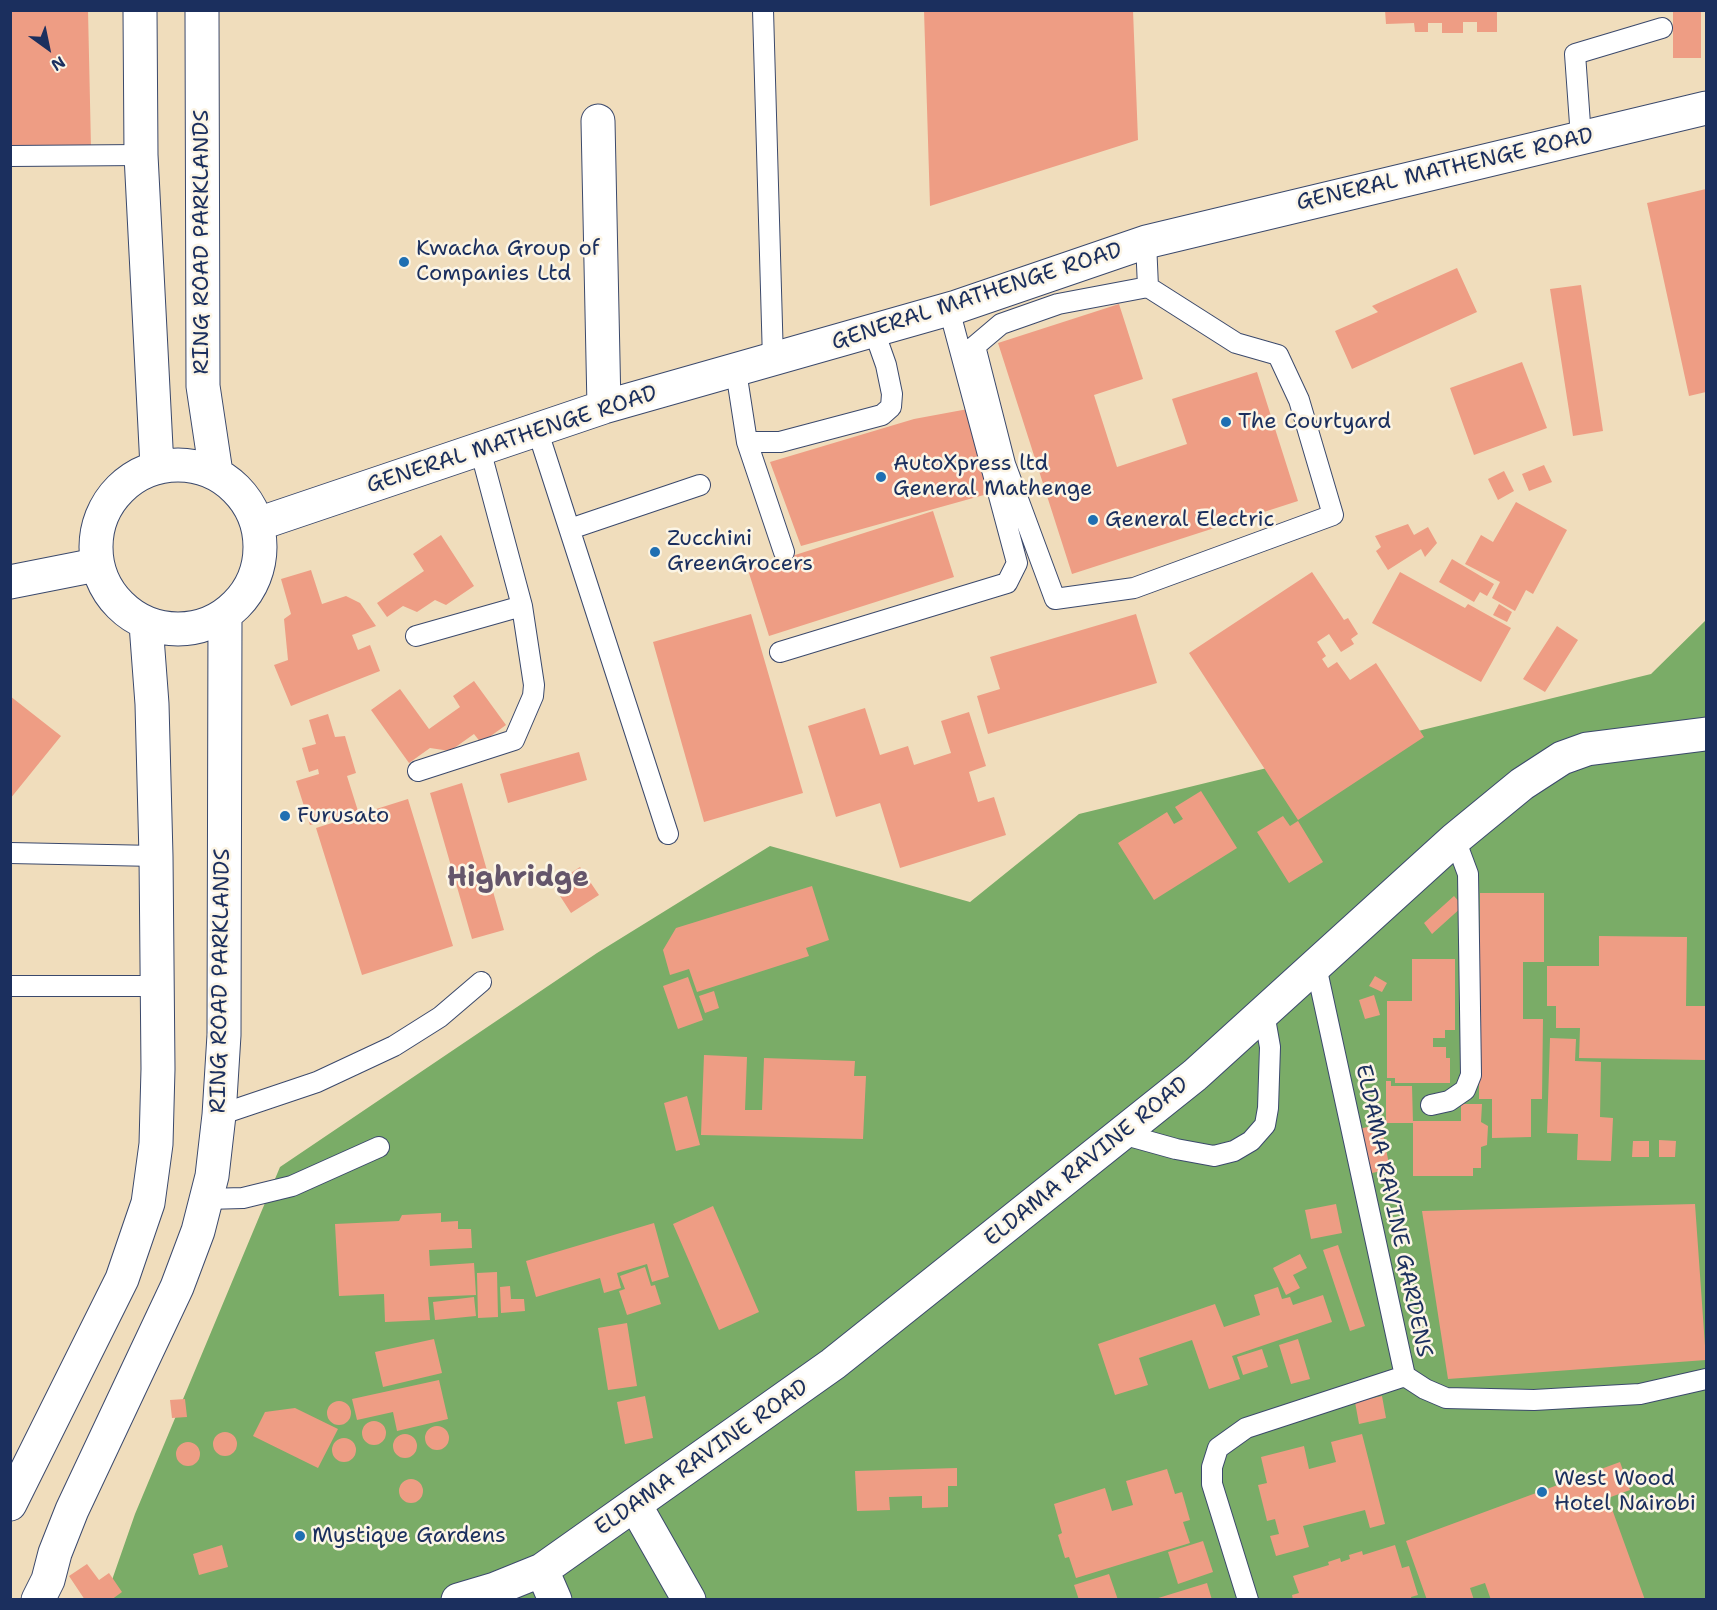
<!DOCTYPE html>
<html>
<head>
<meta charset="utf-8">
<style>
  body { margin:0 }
  #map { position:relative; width:1717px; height:1610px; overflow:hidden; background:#f0ddbc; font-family:"Shantell Sans",sans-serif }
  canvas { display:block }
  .frame { position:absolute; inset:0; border:12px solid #1b2f5e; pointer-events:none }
  .north { position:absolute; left:18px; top:18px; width:60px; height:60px; -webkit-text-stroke:4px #fcf5e5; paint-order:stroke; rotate:147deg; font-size:16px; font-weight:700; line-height:24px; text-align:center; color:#1b2f5e }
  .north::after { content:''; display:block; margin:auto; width:21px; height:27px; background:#1b2f5e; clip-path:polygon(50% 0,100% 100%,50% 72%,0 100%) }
</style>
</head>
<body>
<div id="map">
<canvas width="1717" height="1610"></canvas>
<div class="frame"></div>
<div class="north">N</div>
</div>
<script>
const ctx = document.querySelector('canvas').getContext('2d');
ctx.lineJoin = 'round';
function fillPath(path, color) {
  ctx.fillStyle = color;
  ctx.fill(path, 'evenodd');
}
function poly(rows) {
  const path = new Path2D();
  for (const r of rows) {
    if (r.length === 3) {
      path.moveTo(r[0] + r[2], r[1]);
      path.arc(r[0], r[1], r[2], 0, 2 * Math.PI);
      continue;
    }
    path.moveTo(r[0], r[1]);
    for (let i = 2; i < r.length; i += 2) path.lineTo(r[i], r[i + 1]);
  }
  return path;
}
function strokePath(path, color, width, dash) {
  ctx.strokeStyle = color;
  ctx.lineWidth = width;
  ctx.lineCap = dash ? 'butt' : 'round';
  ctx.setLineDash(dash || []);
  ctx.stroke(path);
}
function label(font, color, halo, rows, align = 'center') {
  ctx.font = font + ' "Shantell Sans",sans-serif';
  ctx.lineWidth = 5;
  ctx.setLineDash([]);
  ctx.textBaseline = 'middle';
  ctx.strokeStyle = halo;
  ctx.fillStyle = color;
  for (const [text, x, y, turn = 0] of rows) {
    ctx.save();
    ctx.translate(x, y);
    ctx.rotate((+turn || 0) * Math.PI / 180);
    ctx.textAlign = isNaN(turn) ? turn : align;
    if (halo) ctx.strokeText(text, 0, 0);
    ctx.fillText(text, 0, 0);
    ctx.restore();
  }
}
fillPath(poly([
  [1706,620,1706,1599,105,1600,135,1514,280,1167,597,953,770,846,970,902,1079,814,1651,674]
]), '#7aac67');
fillPath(poly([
  [10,10,88,10,91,148,10,150],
  [924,10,1133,10,1138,140,930,206],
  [1385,10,1497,10,1497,32,1477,32,1477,22,1463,22,1463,33,1442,33,1442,23,1428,23,1428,32,1415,32,1414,23,1386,24],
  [1673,10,1701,10,1701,58,1673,58],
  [1706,189,1706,392,1689,396,1647,203],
  [1457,268,1477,312,1352,369,1335,331,1378,312,1372,306],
  [1581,285,1603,431,1573,436,1550,289],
  [1119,304,1143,379,1094,395,1117,467,1187,444,1172,399,1257,372,1298,501,1072,574,998,343],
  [1522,362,1547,428,1474,455,1450,388],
  [968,409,991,493,801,546,770,462,914,419],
  [1544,465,1552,482,1529,491,1522,474],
  [1504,471,1514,491,1498,500,1488,479],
  [1516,502,1567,530,1533,594,1526,590,1515,611,1492,598,1500,582,1465,564,1481,535,1493,542],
  [933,511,954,577,769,636,748,570],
  [1408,524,1414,535,1428,527,1437,543,1425,557,1421,549,1388,570,1376,551,1381,547,1375,536],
  [441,535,474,586,446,605,435,600,417,612,403,606,387,617,377,603,424,571,413,554],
  [1452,559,1494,584,1487,596,1480,592,1474,602,1439,582],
  [311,570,322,604,346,596,360,603,376,626,352,635,358,650,370,645,380,671,291,706,274,665,288,660,284,619,291,614,281,579],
  [1312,572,1344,620,1348,618,1358,634,1351,639,1354,644,1341,652,1329,634,1317,642,1326,656,1322,659,1328,668,1337,662,1350,680,1376,663,1424,737,1298,820,1189,653],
  [1400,572,1465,608,1468,604,1511,628,1481,682,1372,623],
  [1499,604,1512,612,1507,622,1493,615],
  [751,614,803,793,704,822,653,642],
  [1136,614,1157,683,988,734,977,696,1000,689,990,657],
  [1557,626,1578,640,1545,692,1523,679],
  [474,681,506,725,481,743,474,734,450,751,430,748,409,763,371,710,400,689,429,729,460,707,453,696],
  [10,696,61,736,10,799],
  [865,708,880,755,908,746,914,765,951,753,941,721,969,712,986,766,969,772,978,802,994,797,1006,835,900,868,880,803,836,817,808,726],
  [328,714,335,737,345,736,356,773,347,776,358,811,310,825,296,781,319,774,318,769,309,772,302,748,316,744,309,720],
  [579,752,587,780,508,803,500,774],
  [462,783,504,930,472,939,430,793],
  [1201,791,1237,848,1154,900,1118,843,1167,812,1174,824,1183,819,1175,807],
  [408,799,453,946,362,975,316,828],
  [1283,816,1290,826,1298,821,1323,862,1289,883,1257,832],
  [580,867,599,895,571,913,553,885],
  [812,886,829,940,806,948,809,956,697,992,689,969,670,975,663,950,676,928],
  [1480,893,1544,893,1544,962,1523,962,1523,1019,1543,1019,1542,1099,1531,1099,1531,1137,1492,1138,1492,1099,1479,1099],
  [1454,896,1463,906,1432,934,1424,923],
  [1599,936,1687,937,1686,1006,1706,1006,1705,1060,1579,1058,1580,1028,1556,1028,1556,1006,1547,1006,1547,966,1599,966],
  [1412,959,1455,959,1455,1030,1445,1030,1445,1038,1433,1038,1433,1047,1446,1047,1446,1058,1450,1058,1450,1083,1395,1083,1395,1078,1387,1078,1387,1001,1412,1001],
  [1375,976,1387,983,1382,992,1369,986],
  [688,977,703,1020,678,1029,663,986],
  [714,991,719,1008,705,1013,699,996],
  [1374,995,1380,1015,1365,1019,1359,1000],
  [1550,1038,1576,1039,1575,1061,1601,1062,1600,1117,1613,1118,1611,1161,1577,1160,1578,1134,1547,1133],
  [704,1055,747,1057,745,1110,762,1110,764,1058,855,1061,854,1076,866,1076,863,1139,701,1135],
  [1386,1081,1391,1081,1391,1086,1412,1086,1413,1123,1386,1123],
  [687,1096,700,1145,676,1151,664,1103],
  [1461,1104,1482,1104,1481,1122,1488,1126,1487,1145,1481,1147,1481,1168,1473,1168,1473,1176,1413,1176,1413,1121,1461,1121],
  [1381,1124,1390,1169,1363,1175,1354,1130],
  [1659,1140,1676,1141,1675,1157,1659,1157],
  [1633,1141,1649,1141,1649,1157,1632,1157],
  [1336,1204,1342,1233,1311,1239,1305,1210],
  [1695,1204,1706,1360,1448,1379,1422,1211],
  [713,1206,759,1312,719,1330,673,1224],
  [441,1213,441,1222,458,1221,458,1229,471,1229,472,1248,429,1250,430,1266,474,1263,476,1295,428,1297,430,1320,385,1322,384,1294,339,1296,335,1224,399,1221,402,1215],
  [654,1223,669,1277,652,1282,647,1264,617,1273,621,1288,604,1293,600,1278,536,1297,526,1261],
  [1338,1245,1365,1326,1350,1331,1323,1250],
  [1300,1254,1307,1268,1293,1275,1300,1288,1286,1295,1273,1268],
  [645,1267,651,1286,655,1285,661,1304,627,1315,619,1291,625,1289,620,1276],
  [497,1272,498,1317,478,1318,477,1273],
  [510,1286,511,1299,524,1299,525,1311,501,1313,500,1287],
  [1278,1287,1282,1299,1290,1297,1293,1305,1323,1295,1332,1322,1232,1356,1240,1379,1209,1389,1192,1340,1139,1358,1148,1385,1115,1395,1098,1344,1215,1304,1224,1327,1260,1315,1254,1295],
  [474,1297,476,1316,435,1320,433,1302],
  [627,1323,637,1386,608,1390,598,1328],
  [434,1339,442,1373,383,1387,375,1352],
  [1298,1339,1310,1379,1291,1384,1279,1345],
  [1262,1349,1268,1367,1243,1375,1237,1357],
  [439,1380,448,1419,397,1431,393,1412,357,1420,352,1399],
  [645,1396,653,1438,625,1444,617,1402],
  [1382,1396,1386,1418,1359,1424,1355,1402],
  [185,1399,187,1417,172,1418,170,1400],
  [339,1413,12],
  [295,1408,338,1429,318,1468,253,1436,265,1412],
  [374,1433,12],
  [437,1438,12],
  [225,1444,12],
  [1362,1434,1385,1524,1370,1528,1365,1510,1303,1526,1309,1547,1276,1556,1270,1536,1279,1534,1275,1519,1267,1521,1258,1485,1267,1483,1261,1457,1304,1446,1309,1469,1336,1462,1331,1442],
  [405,1446,12],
  [344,1450,12],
  [188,1454,12],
  [1620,1462,1630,1490,1608,1498,1645,1600,1491,1600,1485,1583,1470,1588,1474,1600,1427,1600,1406,1541],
  [957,1468,957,1486,948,1486,948,1507,922,1508,922,1496,889,1497,890,1510,857,1511,855,1471],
  [1167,1469,1175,1494,1182,1492,1190,1520,1183,1522,1190,1543,1076,1578,1069,1557,1065,1558,1058,1535,1062,1533,1054,1504,1105,1488,1112,1511,1133,1505,1126,1481],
  [411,1491,12],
  [1203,1541,1213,1572,1178,1584,1168,1552],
  [222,1545,228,1567,199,1575,193,1554],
  [1395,1545,1402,1568,1409,1566,1418,1595,1411,1597,1412,1600,1293,1600,1292,1595,1299,1593,1293,1576,1329,1565,1328,1562,1340,1558,1341,1562,1350,1559,1349,1555,1362,1551,1363,1555],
  [87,1564,99,1580,109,1573,122,1592,111,1600,85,1600,69,1576],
  [1109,1574,1118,1600,1079,1600,1074,1585],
  [1207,1583,1212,1600,1155,1600,1155,1599]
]), '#ee9d84');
const lane = poly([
  [763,10,773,360],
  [1581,138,1575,54,1662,28],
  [10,156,141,155],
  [1146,242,1148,287],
  [1148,287,1236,343,1278,355,1299,400,1333,515,1134,588,1055,599,1005,464,975,346,1001,324,1058,304,1148,287],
  [736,371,747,442,784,552],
  [537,429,668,834],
  [747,442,780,442,882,415,891,407,892,394,886,365,874,331],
  [570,529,700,485],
  [416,636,522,606],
  [780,652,1007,583,1017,563,949,309],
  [418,771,514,740,533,696,534,685,522,606,480,449],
  [10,853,156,856],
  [1316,966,1405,1376,1425,1389,1446,1398,1534,1400,1640,1394,1706,1379],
  [10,986,156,986],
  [1431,1105,1449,1101,1465,1090,1471,1075,1468,874,1455,839],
  [219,1115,317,1082,394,1046,440,1017,481,982],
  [1122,1134,1176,1149,1214,1156,1234,1151,1251,1141,1265,1125,1268,1108,1270,1047,1264,1013],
  [206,1199,243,1198,292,1186,379,1147],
  [1248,1600,1212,1484,1212,1467,1218,1448,1246,1428,1405,1376]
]);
const street = poly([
  [598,121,604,407],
  [258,524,604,407,956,307,1146,242,1706,108],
  [10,582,96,565],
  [635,1505,689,1600],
  [542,1570,555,1600],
  [458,1600,495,1589,542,1570,833,1364,1195,1075,1455,839,1522,784,1562,758,1587,749,1706,734]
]);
const secondary = poly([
  [140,10,141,155,157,467],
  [202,10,203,386,216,473],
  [178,547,82],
  [10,1504,122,1279,148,1203,156,1144,158,1069,156,856,152,704,146,624],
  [38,1600,48,1580,55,1553,72,1510,177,1287,198,1231,212,1176,219,1115,224,1035,225,615]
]);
strokePath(lane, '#3b496c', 22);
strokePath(street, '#3b496c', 35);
strokePath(secondary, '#3b496c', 35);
strokePath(lane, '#fff', 20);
strokePath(street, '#fff', 33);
strokePath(secondary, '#fff', 33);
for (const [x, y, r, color] of [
  [404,262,6,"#1f6fb2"],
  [1226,422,6,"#1f6fb2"],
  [881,477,6,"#1f6fb2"],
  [1093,520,6,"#1f6fb2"],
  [655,552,6,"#1f6fb2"],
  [285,816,6,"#1f6fb2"],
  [1542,1492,6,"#1f6fb2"],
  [300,1536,6,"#1f6fb2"]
]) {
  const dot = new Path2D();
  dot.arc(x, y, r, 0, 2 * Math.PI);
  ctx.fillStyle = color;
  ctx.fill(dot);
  strokePath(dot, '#fcf5e5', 2);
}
label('22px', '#1b2f5e', '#fcf5e5', [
  ["GENERAL MATHENGE ROAD",1445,170,-13],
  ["RING ROAD PARKLANDS",202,242,-90],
  ["GENERAL MATHENGE ROAD",977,297,-18],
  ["GENERAL MATHENGE ROAD",512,440,-18],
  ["RING ROAD PARKLANDS",221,981,-89],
  ["ELDAMA RAVINE ROAD",1087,1162,-39],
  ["ELDAMA RAVINE GARDENS",1393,1211,78],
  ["ELDAMA RAVINE ROAD",702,1458,-35]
]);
label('22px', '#1b2f5e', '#fcf5e5', [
  ["Kwacha Group of",416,249],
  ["Companies Ltd",416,274],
  ["The Courtyard",1238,422],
  ["AutoXpress ltd",893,464],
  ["General Mathenge",893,489],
  ["General Electric",1105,520],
  ["Zucchini",667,539],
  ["GreenGrocers",667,564],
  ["Furusato",297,816],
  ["West Wood",1554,1479],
  ["Hotel Nairobi",1554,1504],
  ["Mystique Gardens",312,1536]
], 'left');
label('bold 28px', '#65566b', '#fcf5e5', [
  ["Highridge",518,879]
]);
</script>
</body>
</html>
